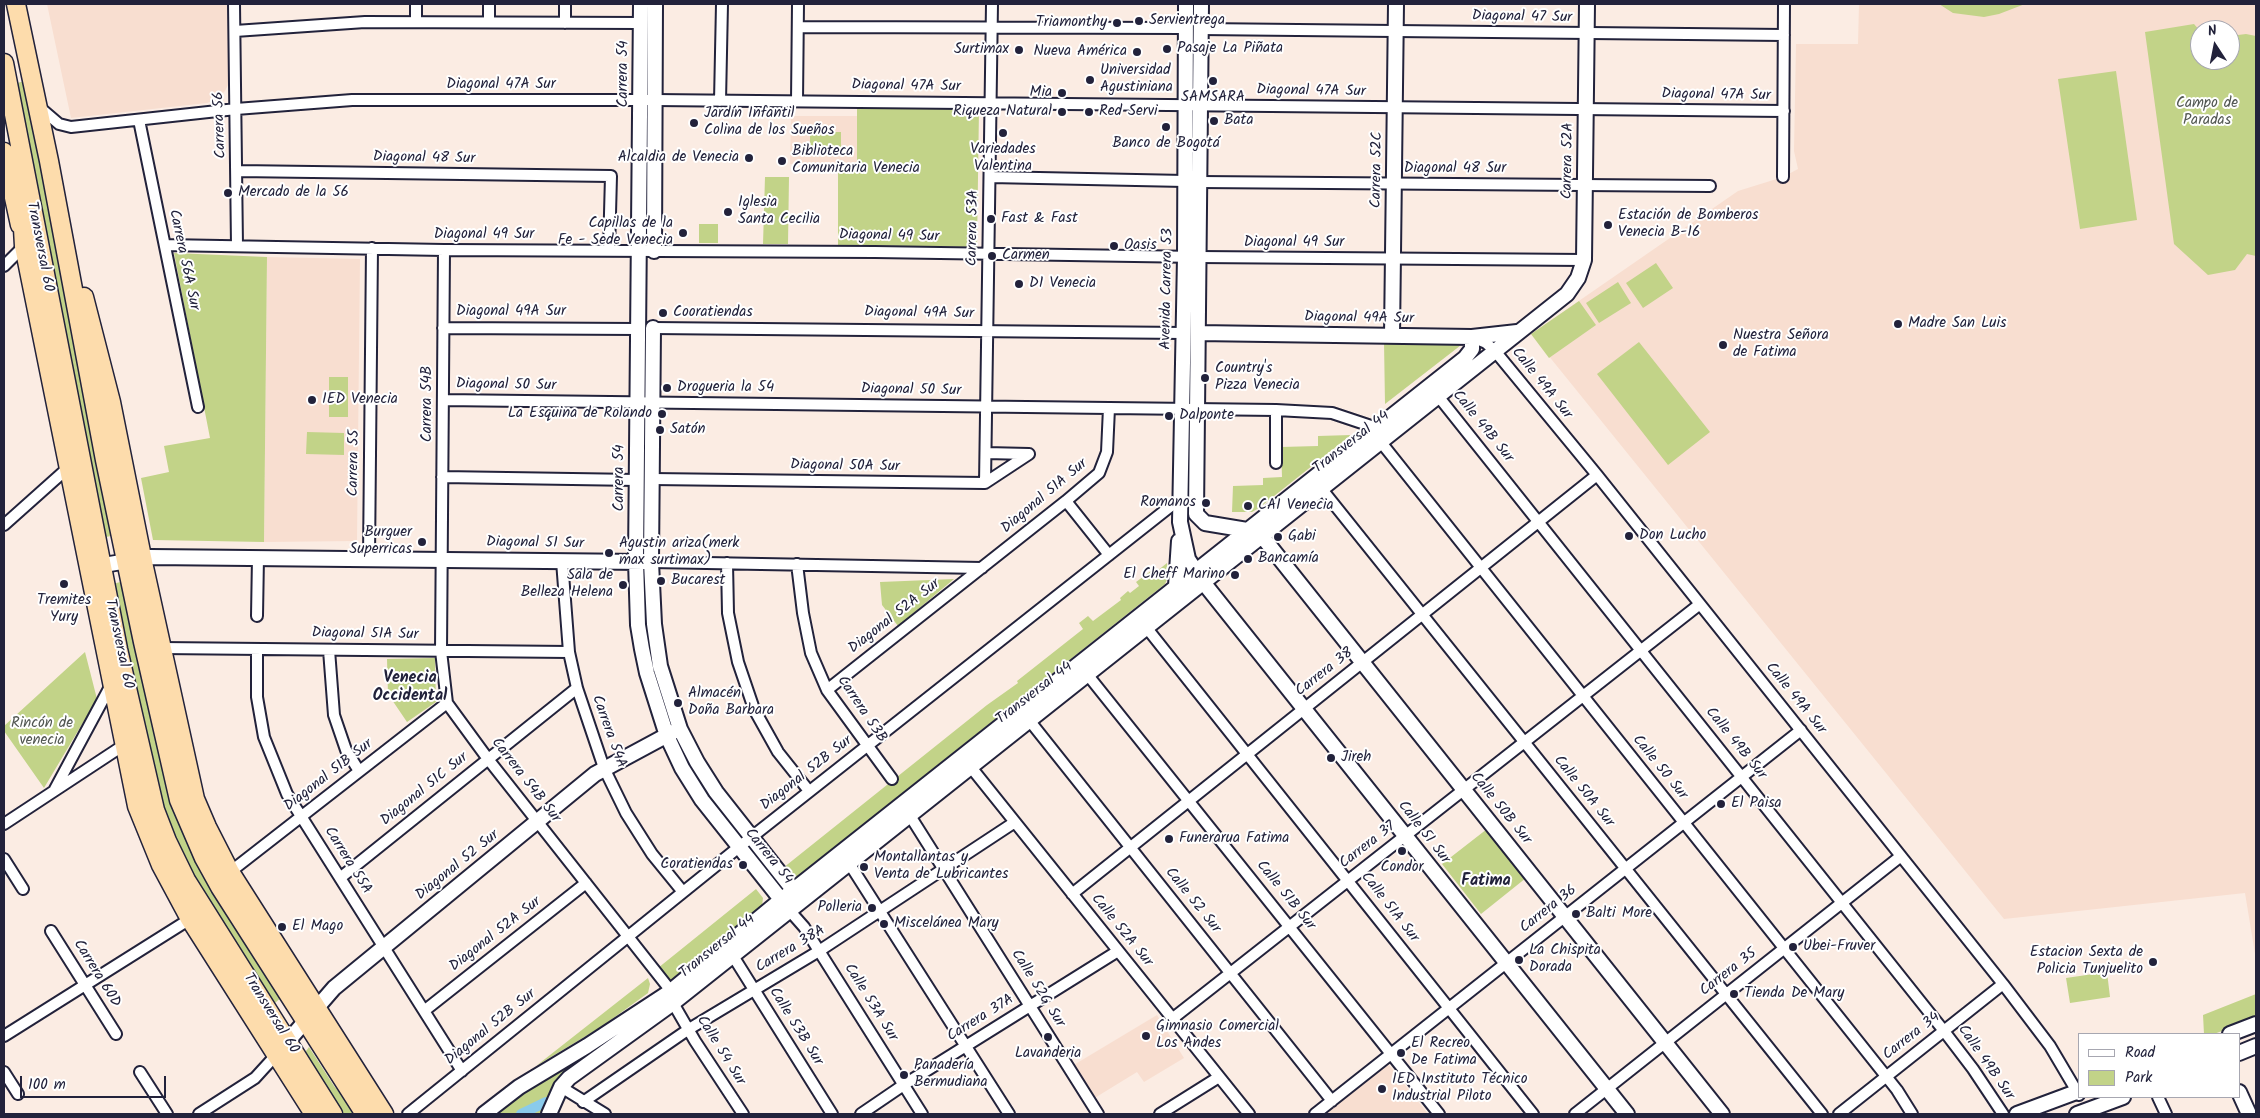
<!DOCTYPE html>
<html>
<head>
<meta charset="utf-8">
<style>
  body { margin:0 }
  #map { position:relative; width:2260px; height:1118px; overflow:hidden; background:#fbece3; font-family:Kalam,sans-serif }
  canvas { display:block }
  .frame { position:absolute; inset:0; border:5px solid #22223b; pointer-events:none }
  .legend { position:absolute; left:2078px; top:1033px; width:162px; height:65px; box-sizing:border-box; background:#fff; border:1px solid #a7a7b1; margin:0; padding:6px 9px; list-style:none; font-size:15px; color:#22223b }
  .legend li { display:flex; align-items:center; gap:10px; height:25px }
  .legend b { width:25px; border:1px solid #a7a7b1 }
  .north { position:absolute; left:2190px; top:20px; width:50px; height:50px; box-sizing:border-box; background:#fff; border:1px solid #a7a7b1; border-radius:50%; rotate:349deg; font-size:14px; font-weight:700; line-height:20px; text-align:center; color:#22223b }
  .north::after { content:''; display:block; margin:auto; width:18px; height:22px; background:#22223b; clip-path:polygon(50% 0,100% 100%,50% 72%,0 100%) }
  .scale { position:absolute; left:20px; top:1076px; width:146px; height:22px; box-sizing:border-box; border:2px solid #22223b; border-top:0; padding-left:6px; font-size:15px; line-height:18px; white-space:nowrap; color:#22223b; -webkit-text-stroke:4px #fff; paint-order:stroke }
</style>
</head>
<body>
<div id="map">
<canvas width="2260" height="1118"></canvas>
<div class="frame"></div>
<ul class="legend">
<li><b style="height:6px;background:#fff"></b>Road</li>
<li><b style="height:14px;background:#c2d388"></b>Park</li>
</ul>
<div class="north">N</div>
<div class="scale">100 m</div>
</div>
<script>
const ctx = document.querySelector('canvas').getContext('2d');
ctx.lineJoin = 'round';
function fillPath(path, color) {
  ctx.fillStyle = color;
  ctx.fill(path, 'evenodd');
}
function poly(rows) {
  const path = new Path2D();
  for (const r of rows) {
    path.moveTo(r[0], r[1]);
    for (let i = 2; i < r.length; i += 2) path.lineTo(r[i], r[i + 1]);
  }
  return path;
}
function strokePath(path, color, width, dash) {
  ctx.strokeStyle = color;
  ctx.lineWidth = width;
  ctx.lineCap = dash ? 'butt' : 'round';
  ctx.setLineDash(dash || []);
  ctx.stroke(path);
}
function label(font, color, halo, rows, align = 'center') {
  ctx.font = font + ' Kalam,sans-serif';
  ctx.lineWidth = 4;
  ctx.setLineDash([]);
  ctx.textBaseline = 'middle';
  ctx.strokeStyle = halo;
  ctx.fillStyle = color;
  for (const [text, x, y, turn = 0] of rows) {
    ctx.save();
    ctx.translate(x, y);
    ctx.rotate((+turn || 0) * Math.PI / 180);
    ctx.textAlign = isNaN(turn) ? turn : align;
    if (halo) ctx.strokeText(text, 0, 0);
    ctx.fillText(text, 0, 0);
    ctx.restore();
  }
}
fillPath(poly([
  [47,4,228,4,229,83,225,91,217,99,207,103,71,118],
  [1859,4,2256,4,2256,960,2245,893,2004,919,1531,334,1738,191,1783,177,1798,169,1794,151,1796,44,1858,44],
  [2200,30,2230,30,2230,60,2200,60],
  [791,116,857,116,857,164,790,164],
  [267,257,360,259,357,541,264,542],
  [1157,1015,1184,1058,1144,1082,1137,1072,1093,1099,1072,1066],
  [1388,1064,1428,1114,1324,1114]
]), '#f8ded0');
fillPath(poly([
  [1939,4,2025,4,1999,14,1984,17,1953,13],
  [2194,24,2200,31,2200,60,2230,60,2230,36,2246,34,2256,36,2256,256,2247,254,2235,270,2208,275,2174,244,2145,32],
  [2116,71,2137,220,2080,229,2058,79],
  [25,81,116,535,101,538,17,83],
  [857,108,979,108,977,247,838,245,838,164,857,164],
  [810,132,841,132,841,150,810,150],
  [765,177,789,177,788,244,763,244],
  [699,224,718,224,718,243,699,243],
  [174,253,267,257,264,542,153,540,141,478,169,472,164,446,210,438],
  [1656,263,1673,288,1643,308,1626,283],
  [1618,282,1631,303,1599,323,1586,303],
  [1579,301,1596,325,1549,358,1531,334],
  [1384,342,1465,342,1385,404],
  [1639,342,1710,432,1668,465,1597,374],
  [329,377,348,377,348,417,329,417],
  [307,432,344,433,344,455,306,454],
  [1351,435,1259,508,1252,512,1232,512,1233,486,1263,485,1263,478,1282,477,1281,447,1318,446,1318,436],
  [1167,563,1168,577,1165,584,798,876,794,877,789,875,783,868,987,705,1018,683,1017,681,1083,629,1079,623,1088,616,1093,621,1121,600,1120,598,1128,591,1130,593,1139,586,1136,582,1155,568,1157,571],
  [954,579,898,626,882,605,880,582],
  [125,581,154,724,283,996,275,1003,232,945,195,886,162,816,112,584],
  [85,652,97,699,44,788,4,731,4,726],
  [435,658,436,702,407,722,388,694,387,659],
  [1487,829,1526,878,1481,914,1442,864],
  [756,889,763,898,762,906,669,982,658,968],
  [2107,972,2110,997,2070,1003,2066,978],
  [648,978,650,984,648,993,601,1027,536,1066],
  [2256,994,2256,1018,2214,1034,2204,1034,2203,1015],
  [624,1028,625,1030,559,1076,554,1082,540,1114,493,1114,516,1095],
  [309,1047,334,1086,357,1114,340,1114,303,1055]
]), '#c2d388');
strokePath(poly([
  [521,1114,546,1102]
]), '#8acbeb', 10);
const street = poly([
  [234,4,237,246],
  [416,22,416,4],
  [489,22,489,4],
  [565,23,565,4],
  [798,27,1186,28],
  [1200,29,1784,35],
  [235,31,365,22,641,23],
  [720,101,722,4],
  [797,101,798,4],
  [38,106,59,124,71,127,236,109,352,100,655,100,1784,111],
  [139,120,198,407],
  [238,171,611,176,609,251],
  [990,177,1185,181],
  [1783,177,1784,4],
  [1200,182,1710,186],
  [165,245,444,250,875,252,1199,257,1584,260],
  [444,250,441,651,447,703,488,759,671,991],
  [4,266,24,246],
  [443,328,638,329],
  [653,328,1184,333],
  [1474,338,1486,343,1495,351,1597,475,2003,984,2050,1046,2079,1095],
  [1438,396,1944,1031,1973,1069,2003,1114],
  [443,400,1276,410,1332,413,1377,428],
  [1380,441,1897,1090,1912,1114],
  [986,453,1029,454],
  [1276,463,1276,410],
  [442,477,637,480],
  [652,479,985,483,1029,454],
  [985,483,992,4],
  [1321,488,1822,1114],
  [1066,501,1109,555],
  [4,525,69,467],
  [369,558,372,248],
  [562,561,569,652,577,688,604,768,626,813,652,854,683,892],
  [651,562,982,568],
  [727,563,728,613,738,662,754,709,778,752,809,791],
  [797,564,803,613,811,653,827,690,892,779],
  [257,616,258,557],
  [1146,627,1533,1114],
  [161,648,569,652],
  [257,649,257,697,264,737,287,794,462,1071],
  [329,650,334,715,346,750,359,771],
  [1087,674,1439,1114],
  [827,690,1066,501,1099,473,1107,452,1109,408],
  [1029,720,1332,1101],
  [970,766,1249,1114],
  [55,789,112,683],
  [907,811,1098,1114],
  [4,824,124,745],
  [4,859,23,889],
  [849,863,1009,1114],
  [230,872,447,703],
  [340,878,577,688],
  [1072,894,1597,475],
  [789,910,804,927,922,1114],
  [51,931,116,1034],
  [733,956,832,1114],
  [673,1003,695,1041,743,1114],
  [424,1011,586,883],
  [1172,1019,1700,604],
  [4,1036,190,919],
  [4,1072,18,1094],
  [140,1072,167,1114],
  [561,1087,605,1114],
  [2158,1097,2166,1114],
  [583,1102,689,1029,819,951,1015,822],
  [199,1114,255,1078,276,1055],
  [408,1114,739,847,1181,498],
  [861,1114,905,1084,1118,951],
  [1160,1114,1219,1077],
  [1315,1114,1801,730],
  [1575,1114,1901,856],
  [1839,1114,2003,984]
]);
const secondary = poly([
  [641,4,636,561,638,625,642,649,647,673,667,736,682,768,702,800,787,907],
  [1186,4,1185,257,1180,522,1188,559,1203,582,1627,1114],
  [1201,4,1196,514,1205,523,1253,531,1261,535,1722,1114],
  [654,251,655,4],
  [653,328,651,562,654,624,660,666,680,729,697,762,716,792,794,891,797,898],
  [1198,333,1472,337,1517,332],
  [1392,336,1396,4],
  [92,567,151,557,644,562],
  [1176,586,1179,541],
  [2230,1034,2256,1024],
  [282,1048,334,988,595,774,673,732],
  [2239,1053,2256,1046],
  [2239,1092,2249,1114],
  [484,1114,519,1087,587,1046,671,991,781,900,1465,358,1472,349,1472,337],
  [549,1114,561,1087,569,1078,673,1003,1567,294,1578,278,1584,260,1587,4],
  [2017,1114,2079,1091],
  [2077,1114,2123,1097]
]);
const highway = poly([
  [16,4,49,161,105,460,143,642,179,800,204,858,220,887,365,1114],
  [4,63,118,649,155,810,167,841,186,880,333,1114],
  [4,152,20,225],
  [22,211,24,246,137,806,161,865,190,919,314,1114],
  [84,297,111,402,144,567,195,799,207,827,230,872,384,1114]
]);
strokePath(street, '#22223b', 14);
strokePath(secondary, '#22223b', 18);
strokePath(highway, '#22223b', 21);
strokePath(street, '#fff', 10);
strokePath(secondary, '#fff', 14);
strokePath(highway, '#fddcac', 18);
for (const [x, y, r, color] of [
  [1139,21,5,"#22223b"],
  [1117,23,5,"#22223b"],
  [1167,49,5,"#22223b"],
  [1019,50,5,"#22223b"],
  [1137,52,5,"#22223b"],
  [1090,80,5,"#22223b"],
  [1213,81,5,"#22223b"],
  [1062,93,5,"#22223b"],
  [1062,112,5,"#22223b"],
  [1089,112,5,"#22223b"],
  [1214,121,5,"#22223b"],
  [694,123,5,"#22223b"],
  [1166,127,5,"#22223b"],
  [1003,133,5,"#22223b"],
  [749,158,5,"#22223b"],
  [782,161,5,"#22223b"],
  [228,193,5,"#22223b"],
  [728,212,5,"#22223b"],
  [991,219,5,"#22223b"],
  [1608,225,5,"#22223b"],
  [683,233,5,"#22223b"],
  [1114,246,5,"#22223b"],
  [992,256,5,"#22223b"],
  [1019,284,5,"#22223b"],
  [663,313,5,"#22223b"],
  [1898,324,5,"#22223b"],
  [1723,345,5,"#22223b"],
  [1205,378,5,"#22223b"],
  [667,388,5,"#22223b"],
  [312,400,5,"#22223b"],
  [662,414,5,"#22223b"],
  [1169,416,5,"#22223b"],
  [660,430,5,"#22223b"],
  [1206,503,5,"#22223b"],
  [1248,506,5,"#22223b"],
  [1629,536,5,"#22223b"],
  [1278,537,5,"#22223b"],
  [422,542,5,"#22223b"],
  [609,553,5,"#22223b"],
  [1248,559,5,"#22223b"],
  [1235,575,5,"#22223b"],
  [661,581,5,"#22223b"],
  [64,584,5,"#22223b"],
  [623,585,5,"#22223b"],
  [678,703,5,"#22223b"],
  [1331,758,5,"#22223b"],
  [1721,804,5,"#22223b"],
  [1169,839,5,"#22223b"],
  [1402,851,5,"#22223b"],
  [743,865,5,"#22223b"],
  [864,867,5,"#22223b"],
  [872,908,5,"#22223b"],
  [1576,914,5,"#22223b"],
  [884,924,5,"#22223b"],
  [282,927,5,"#22223b"],
  [1793,947,5,"#22223b"],
  [1519,960,5,"#22223b"],
  [2153,962,5,"#22223b"],
  [1734,994,5,"#22223b"],
  [1146,1036,5,"#22223b"],
  [1048,1037,5,"#22223b"],
  [1401,1053,5,"#22223b"],
  [904,1075,5,"#22223b"],
  [1382,1089,5,"#22223b"]
]) {
  const dot = new Path2D();
  dot.arc(x, y, r, 0, 2 * Math.PI);
  ctx.fillStyle = color;
  ctx.fill(dot);
  strokePath(dot, '#fff', 2);
}
label('15px', '#22223b', '#fff', [
  ["Diagonal 47 Sur",1522,18,1],
  ["Carrera 54",624,74,-90],
  ["Diagonal 47A Sur",501,85],
  ["Diagonal 47A Sur",906,87,1],
  ["Diagonal 47A Sur",1311,92,1],
  ["Diagonal 47A Sur",1716,96,1],
  ["Carrera 56",221,125,-92],
  ["Diagonal 48 Sur",424,159,1],
  ["Carrera 52A",1569,161,-89],
  ["Diagonal 48 Sur",1455,169],
  ["Carrera 52C",1378,170,-89],
  ["Carrera 53A",974,228,-89],
  ["Diagonal 49 Sur",484,235],
  ["Diagonal 49 Sur",889,237,1],
  ["Diagonal 49 Sur",1294,243],
  ["Transversal 60",39,247,79],
  ["Carrera 56A Sur",183,260,78],
  ["Avenida Carrera 53",1168,289,-89],
  ["Diagonal 49A Sur",511,312],
  ["Diagonal 49A Sur",919,314,1],
  ["Diagonal 49A Sur",1359,319,1],
  ["Calle 49A Sur",1541,384,51],
  ["Diagonal 50 Sur",506,386,1],
  ["Diagonal 50 Sur",911,391,1],
  ["Carrera 54B",428,404,-90],
  ["Calle 49B Sur",1482,427,51],
  ["Transversal 44",1352,443,-38],
  ["Carrera 55",355,463,-89],
  ["Diagonal 50A Sur",845,467,1],
  ["Carrera 54",620,478,-90],
  ["Diagonal 51A Sur",1045,497,-40],
  ["Diagonal 51 Sur",535,544,1],
  ["Diagonal 52A Sur",895,617,-38],
  ["Diagonal 51A Sur",365,635,1],
  ["Transversal 60",118,644,78],
  ["Carrera 38",1325,673,-38],
  ["Transversal 44",1035,694,-38],
  ["Calle 49A Sur",1795,699,51],
  ["Carrera 53B",861,710,56],
  ["Carrera 54A",608,732,70],
  ["Calle 49B Sur",1735,744,51],
  ["Calle 50 Sur",1659,768,51],
  ["Diagonal 52B Sur",807,774,-38],
  ["Diagonal 51B Sur",329,776,-38],
  ["Carrera 54B Sur",525,781,52],
  ["Diagonal 51C Sur",425,790,-39],
  ["Calle 50A Sur",1583,792,51],
  ["Calle 50B Sur",1500,809,51],
  ["Calle 51 Sur",1423,833,52],
  ["Carrera 37",1368,846,-38],
  ["Carrera 54",768,857,51],
  ["Carrera 55A",347,861,58],
  ["Diagonal 52 Sur",458,866,-39],
  ["Calle 51B Sur",1285,896,51],
  ["Calle 52 Sur",1192,901,51],
  ["Calle 51A Sur",1389,908,52],
  ["Carrera 36",1549,910,-38],
  ["Calle 52A Sur",1121,931,51],
  ["Diagonal 52A Sur",496,935,-38],
  ["Transversal 44",718,947,-39],
  ["Carrera 38A",791,950,-31],
  ["Carrera 35",1729,973,-38],
  ["Carrera 60D",96,974,58],
  ["Calle 52G Sur",1037,989,58],
  ["Calle 53A Sur",870,1003,58],
  ["Transversal 60",270,1014,58],
  ["Carrera 37A",981,1019,-32],
  ["Calle 53B Sur",795,1027,58],
  ["Diagonal 52B Sur",491,1028,-39],
  ["Carrera 34",1912,1037,-38],
  ["Calle 54 Sur",720,1051,58],
  ["Calle 49B Sur",1985,1063,55]
]);
label('15px', '#22223b', '#fff', [
  ["Servientrega",1149,21],
  ["Triamonthy",1107,23,"right"],
  ["Pasaje La Piñata",1177,49],
  ["Surtimax",1009,50,"right"],
  ["Nueva América",1127,52,"right"],
  ["Universidad",1100,71],
  ["Agustiniana",1100,88],
  ["Mia",1052,93,"right"],
  ["SAMSARA",1213,98,"center"],
  ["Riqueza Natural",1052,112,"right"],
  ["Red Servi",1099,112],
  ["Jardín Infantil",704,114],
  ["Colina de los Sueños",704,131],
  ["Bata",1224,121],
  ["Banco de Bogotá",1166,144,"center"],
  ["Variedades",1003,150,"center"],
  ["Valentina",1003,167,"center"],
  ["Biblioteca",792,152],
  ["Comunitaria Venecia",792,169],
  ["Alcaldia de Venecia",739,158,"right"],
  ["Mercado de la 56",238,193],
  ["Iglesia",738,203],
  ["Santa Cecilia",738,220],
  ["Estación de Bomberos",1618,216],
  ["Venecia B-16",1618,233],
  ["Fast & Fast",1001,219],
  ["Capillas de la",673,224,"right"],
  ["Fe - Sede Venecia",673,241,"right"],
  ["Oasis",1124,246],
  ["Carmen",1002,256],
  ["D1 Venecia",1029,284],
  ["Cooratiendas",673,313],
  ["Madre San Luis",1908,324],
  ["Nuestra Señora",1733,336],
  ["de Fatima",1733,353],
  ["Country's",1215,369],
  ["Pizza Venecia",1215,386],
  ["Drogueria la 54",677,388],
  ["IED Venecia",322,400],
  ["La Esquina de Rolando",652,414,"right"],
  ["Dalponte",1179,416],
  ["Satón",670,430],
  ["Romanos",1196,503,"right"],
  ["CAI Venecia",1258,506],
  ["Burguer",412,533,"right"],
  ["Superricas",412,550,"right"],
  ["Don Lucho",1639,536],
  ["Gabi",1288,537],
  ["Agustin ariza(merk",619,544],
  ["max surtimax)",619,561],
  ["Bancamía",1258,559],
  ["El Cheff Marino",1225,575,"right"],
  ["Sala de",613,576,"right"],
  ["Belleza Helena",613,593,"right"],
  ["Bucarest",671,581],
  ["Tremites",64,601,"center"],
  ["Yury",64,618,"center"],
  ["Almacén",688,694],
  ["Doña Barbara",688,711],
  ["Jireh",1341,758],
  ["El Paisa",1731,804],
  ["Funerarua Fatima",1179,839],
  ["Montallantas y",874,858],
  ["Venta de Lubricantes",874,875],
  ["Coratiendas",733,865,"right"],
  ["Condor",1402,868,"center"],
  ["Polleria",862,908,"right"],
  ["Balti More",1586,914],
  ["Miscelánea Mary",894,924],
  ["El Mago",292,927],
  ["Ubei-Fruver",1803,947],
  ["La Chispita",1529,951],
  ["Dorada",1529,968],
  ["Estacion Sexta de",2143,953,"right"],
  ["Policia Tunjuelito",2143,970,"right"],
  ["Tienda De Mary",1744,994],
  ["Gimnasio Comercial",1156,1027],
  ["Los Andes",1156,1044],
  ["El Recreo",1411,1044],
  ["De Fatima",1411,1061],
  ["Lavanderia",1048,1054,"center"],
  ["Panadería",914,1066],
  ["Bermudiana",914,1083],
  ["IED Instituto Técnico",1392,1080],
  ["Industrial Piloto",1392,1097]
], 'left');
label('15px', '#525752', '#fff', [
  ["Campo de",2207,104],
  ["Paradas",2207,121],
  ["Rincón de",42,724],
  ["venecia",42,741]
]);
label('bold 16px', '#22223b', '#fff', [
  ["Venecia",410,679],
  ["Occidental",410,697],
  ["Fatima",1486,882]
]);
</script>
</body>
</html>
